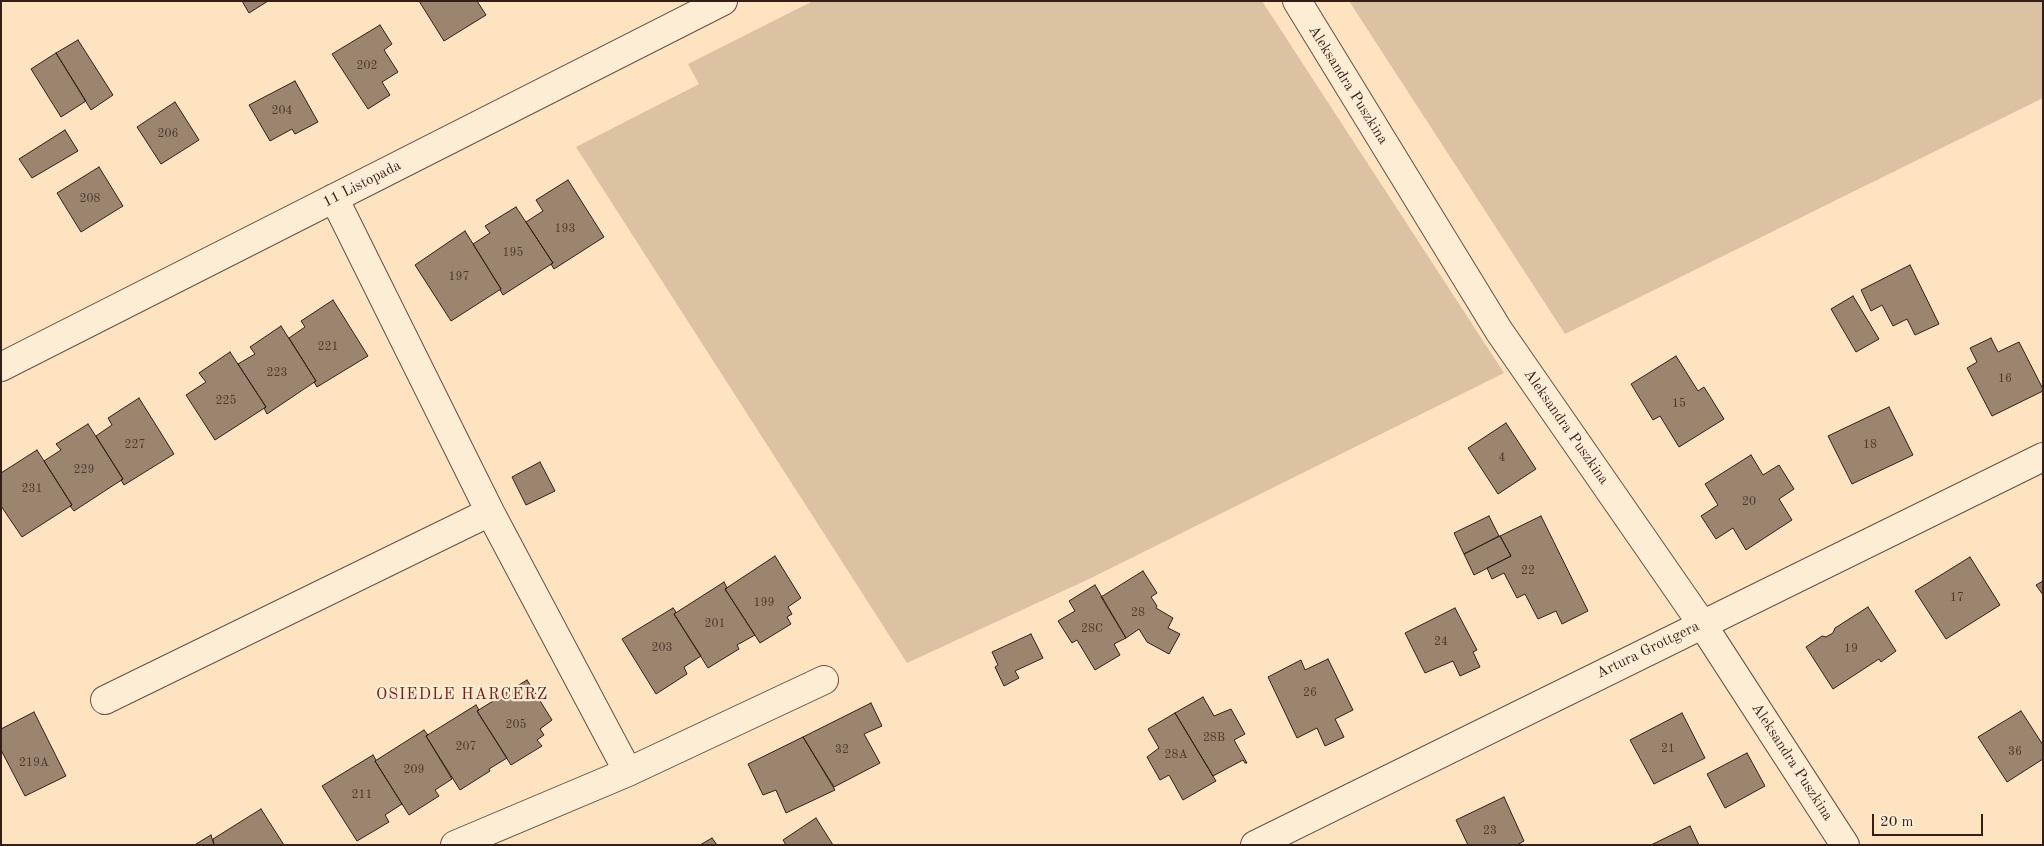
<!DOCTYPE html>
<html>
<head>
<meta charset="utf-8">
<style>
  body { margin:0 }
  #map { position:relative; width:2044px; height:846px; overflow:hidden; background:#fde3bf; font-family:"Old Standard TT",serif }
  canvas { display:block }
  .frame { position:absolute; inset:0; border:2px solid #331f18; pointer-events:none }
  .scale { position:absolute; left:1872px; top:814px; width:111px; height:22px; box-sizing:border-box; border:2px solid #331f18; border-top:0; padding-left:6px; font-size:15px; line-height:18px; white-space:nowrap; color:#331f18; -webkit-text-stroke:4px #feedd5; paint-order:stroke }
</style>
</head>
<body>
<div id="map">
<canvas width="2044" height="846"></canvas>
<div class="frame"></div>
<div class="scale">20 m</div>
</div>
<script>
const ctx = document.querySelector('canvas').getContext('2d');
ctx.lineJoin = 'round';
function fillPath(path, color) {
  ctx.fillStyle = color;
  ctx.fill(path, 'evenodd');
}
function poly(rows) {
  const path = new Path2D();
  for (const r of rows) {
    path.moveTo(r[0], r[1]);
    for (let i = 2; i < r.length; i += 2) path.lineTo(r[i], r[i + 1]);
  }
  return path;
}
function strokePath(path, color, width, dash) {
  ctx.strokeStyle = color;
  ctx.lineWidth = width;
  ctx.lineCap = dash ? 'butt' : 'round';
  ctx.setLineDash(dash || []);
  ctx.stroke(path);
}
function label(font, color, halo, rows, align = 'center') {
  ctx.font = font + ' "Old Standard TT",serif';
  ctx.lineWidth = 4.5;
  ctx.setLineDash([]);
  ctx.textBaseline = 'middle';
  ctx.strokeStyle = halo;
  ctx.fillStyle = color;
  for (const [text, x, y, turn = 0] of rows) {
    ctx.save();
    ctx.translate(x, y);
    ctx.rotate((+turn || 0) * Math.PI / 180);
    ctx.textAlign = isNaN(turn) ? turn : align;
    if (halo) ctx.strokeText(text, 0, 0);
    ctx.fillText(text, 0, 0);
    ctx.restore();
  }
}
fillPath(poly([
  [813,1,1262,1,1504,373,1087,580,907,663,576,147,699,84,688,64],
  [1349,1,2043,1,2043,98,1565,334]
]), '#dbc2a3');
const building = poly([
  [242,1,268,1,249,13,242,1],
  [419,1,477,1,486,15,444,41,419,1],
  [380,25,392,44,384,50,398,72,382,82,390,95,368,109,332,54,380,25],
  [78,40,113,95,91,110,56,53,78,40],
  [56,53,86,101,61,117,31,69,56,53],
  [295,81,318,122,295,134,292,129,270,141,249,105,295,81],
  [175,102,199,140,161,164,137,127,175,102],
  [65,130,78,151,32,178,19,159,65,130],
  [99,167,123,206,81,232,57,193,99,167],
  [568,180,604,237,554,269,551,264,553,263,526,222,543,211,536,200,568,180],
  [516,207,553,263,503,295,500,290,501,289,473,244,490,233,485,226,516,207],
  [465,231,501,289,451,321,415,265,465,231],
  [1910,265,1939,324,1915,335,1907,319,1893,326,1882,305,1871,311,1861,290,1910,265],
  [1853,296,1879,339,1856,352,1831,309,1853,296],
  [333,300,368,356,317,387,314,382,316,381,289,338,305,327,301,321,333,300],
  [281,326,316,381,267,414,264,408,266,407,238,364,255,354,250,347,281,326],
  [1991,338,1998,352,2019,342,2043,389,2043,391,1992,416,1967,368,1977,362,1970,348,1991,338],
  [230,352,266,407,215,440,186,395,206,382,199,373,230,352],
  [1676,356,1698,391,1704,387,1724,419,1679,447,1660,416,1653,420,1631,384,1676,356],
  [139,398,174,454,124,485,121,480,123,479,96,436,112,425,108,418,139,398],
  [1889,407,1913,455,1852,484,1828,436,1889,407],
  [1506,423,1536,469,1498,494,1468,448,1506,423],
  [88,424,123,479,74,511,70,506,72,505,44,461,61,450,56,444,88,424],
  [37,450,72,505,22,537,1,506,1,473,37,450],
  [1751,455,1763,475,1779,465,1794,489,1779,499,1792,520,1746,550,1733,528,1716,539,1701,516,1718,505,1705,484,1751,455],
  [540,462,555,491,526,505,512,477,540,462],
  [1489,516,1499,536,1464,554,1454,533,1489,516],
  [1541,516,1588,611,1562,624,1556,611,1538,619,1525,594,1517,598,1504,573,1492,579,1487,568,1511,556,1500,536,1541,516],
  [1500,536,1511,556,1474,575,1464,554,1500,536],
  [775,556,801,598,788,607,792,614,787,617,791,624,760,643,725,589,775,556],
  [1970,557,2000,605,1946,639,1915,591,1970,557],
  [1143,571,1157,593,1151,597,1157,606,1156,608,1173,618,1168,628,1180,634,1169,654,1147,642,1139,629,1126,638,1101,597,1143,571],
  [2043,581,2043,595,2036,585,2043,581],
  [724,582,727,588,725,589,755,635,737,645,739,649,708,668,674,614,724,582],
  [1095,585,1126,638,1114,644,1120,655,1095,670,1077,640,1072,643,1058,621,1075,611,1069,601,1095,585],
  [1868,607,1896,651,1881,662,1879,659,1833,689,1806,647,1822,636,1826,637,1833,633,1835,628,1868,607],
  [673,608,676,612,674,614,701,656,684,667,687,674,656,694,622,639,673,608],
  [1455,608,1477,650,1473,652,1480,667,1460,676,1453,661,1425,673,1405,633,1455,608],
  [1031,634,1043,658,1015,671,1019,678,1004,686,995,667,998,665,992,652,1031,634],
  [1328,659,1353,710,1335,719,1344,737,1325,746,1317,728,1297,738,1268,677,1301,660,1305,670,1328,659],
  [527,680,552,720,540,729,544,735,537,740,542,746,511,765,477,711,527,680],
  [1203,697,1214,716,1231,709,1245,734,1234,740,1247,763,1245,763,1243,760,1213,776,1175,713,1203,697],
  [871,703,882,726,864,734,880,763,834,787,803,737,871,703],
  [476,705,479,710,477,711,507,758,489,769,490,771,460,790,426,736,476,705],
  [2021,711,2043,745,2043,759,2007,782,1978,737,2021,711],
  [34,712,66,776,25,796,1,750,1,729,34,712],
  [1175,713,1216,781,1183,800,1169,775,1160,780,1147,757,1159,748,1148,729,1175,713],
  [1682,713,1705,758,1654,784,1630,740,1682,713],
  [424,730,428,735,426,736,452,779,435,790,439,796,409,815,375,761,424,730],
  [803,737,835,790,786,813,776,790,763,795,748,764,803,737],
  [1747,753,1765,786,1725,808,1707,774,1747,753],
  [373,755,376,760,375,761,402,804,385,815,389,822,357,841,322,786,373,755],
  [1504,797,1524,841,1517,845,1468,845,1456,820,1504,797],
  [261,809,284,845,214,845,213,839,261,809],
  [816,818,833,845,786,845,783,840,816,818],
  [1690,826,1699,845,1651,845,1690,826],
  [211,835,214,845,195,845,196,844,211,835],
  [712,838,717,845,700,845,712,838]
]);
fillPath(building, '#9c856f');
strokePath(building, '#331f18', 1);
const minor = poly([
  [1297,1,1499,331,1702,624,1845,845],
  [334,198,490,512,628,772],
  [1,367,723,1],
  [105,700,490,512],
  [455,845,628,772,824,680],
  [1255,845,2043,457]
]);
strokePath(minor, '#665042', 30);
strokePath(minor, '#feedd5', 28);
label('12px', '#4d382e', null, [
  ["202",367,66],
  ["204",282,111],
  ["206",168,134],
  ["208",90,199],
  ["193",565,229],
  ["195",513,253],
  ["197",459,277],
  ["221",328,347],
  ["223",277,373],
  ["16",2005,379],
  ["225",226,401],
  ["15",1679,404],
  ["227",135,445],
  ["18",1870,445],
  ["4",1502,458],
  ["229",84,470],
  ["231",32,489],
  ["20",1749,502],
  ["22",1528,571],
  ["17",1957,598],
  ["199",764,603],
  ["28",1138,613],
  ["201",715,624],
  ["28C",1092,629],
  ["24",1441,642],
  ["203",662,648],
  ["19",1851,649],
  ["26",1310,693],
  ["205",516,725],
  ["28B",1214,738],
  ["207",466,747],
  ["21",1668,749],
  ["32",842,750],
  ["36",2015,752],
  ["28A",1176,755],
  ["219A",34,763],
  ["209",414,770],
  ["211",362,795],
  ["23",1490,831]
]);
label('15px', '#331f18', '#feedd5', [
  ["Aleksandra Puszkina",1348,85,58],
  ["11 Listopada",362,184,-27],
  ["Aleksandra Puszkina",1566,427,55],
  ["Artura Grottgera",1648,650,-26],
  ["Aleksandra Puszkina",1792,762,57]
]);
ctx.letterSpacing = '1px';
label('16px', '#7a1f14', '#feedd5', [
  ["OSIEDLE HARCERZ",462,695]
]);
ctx.letterSpacing = '0px';
</script>
</body>
</html>
